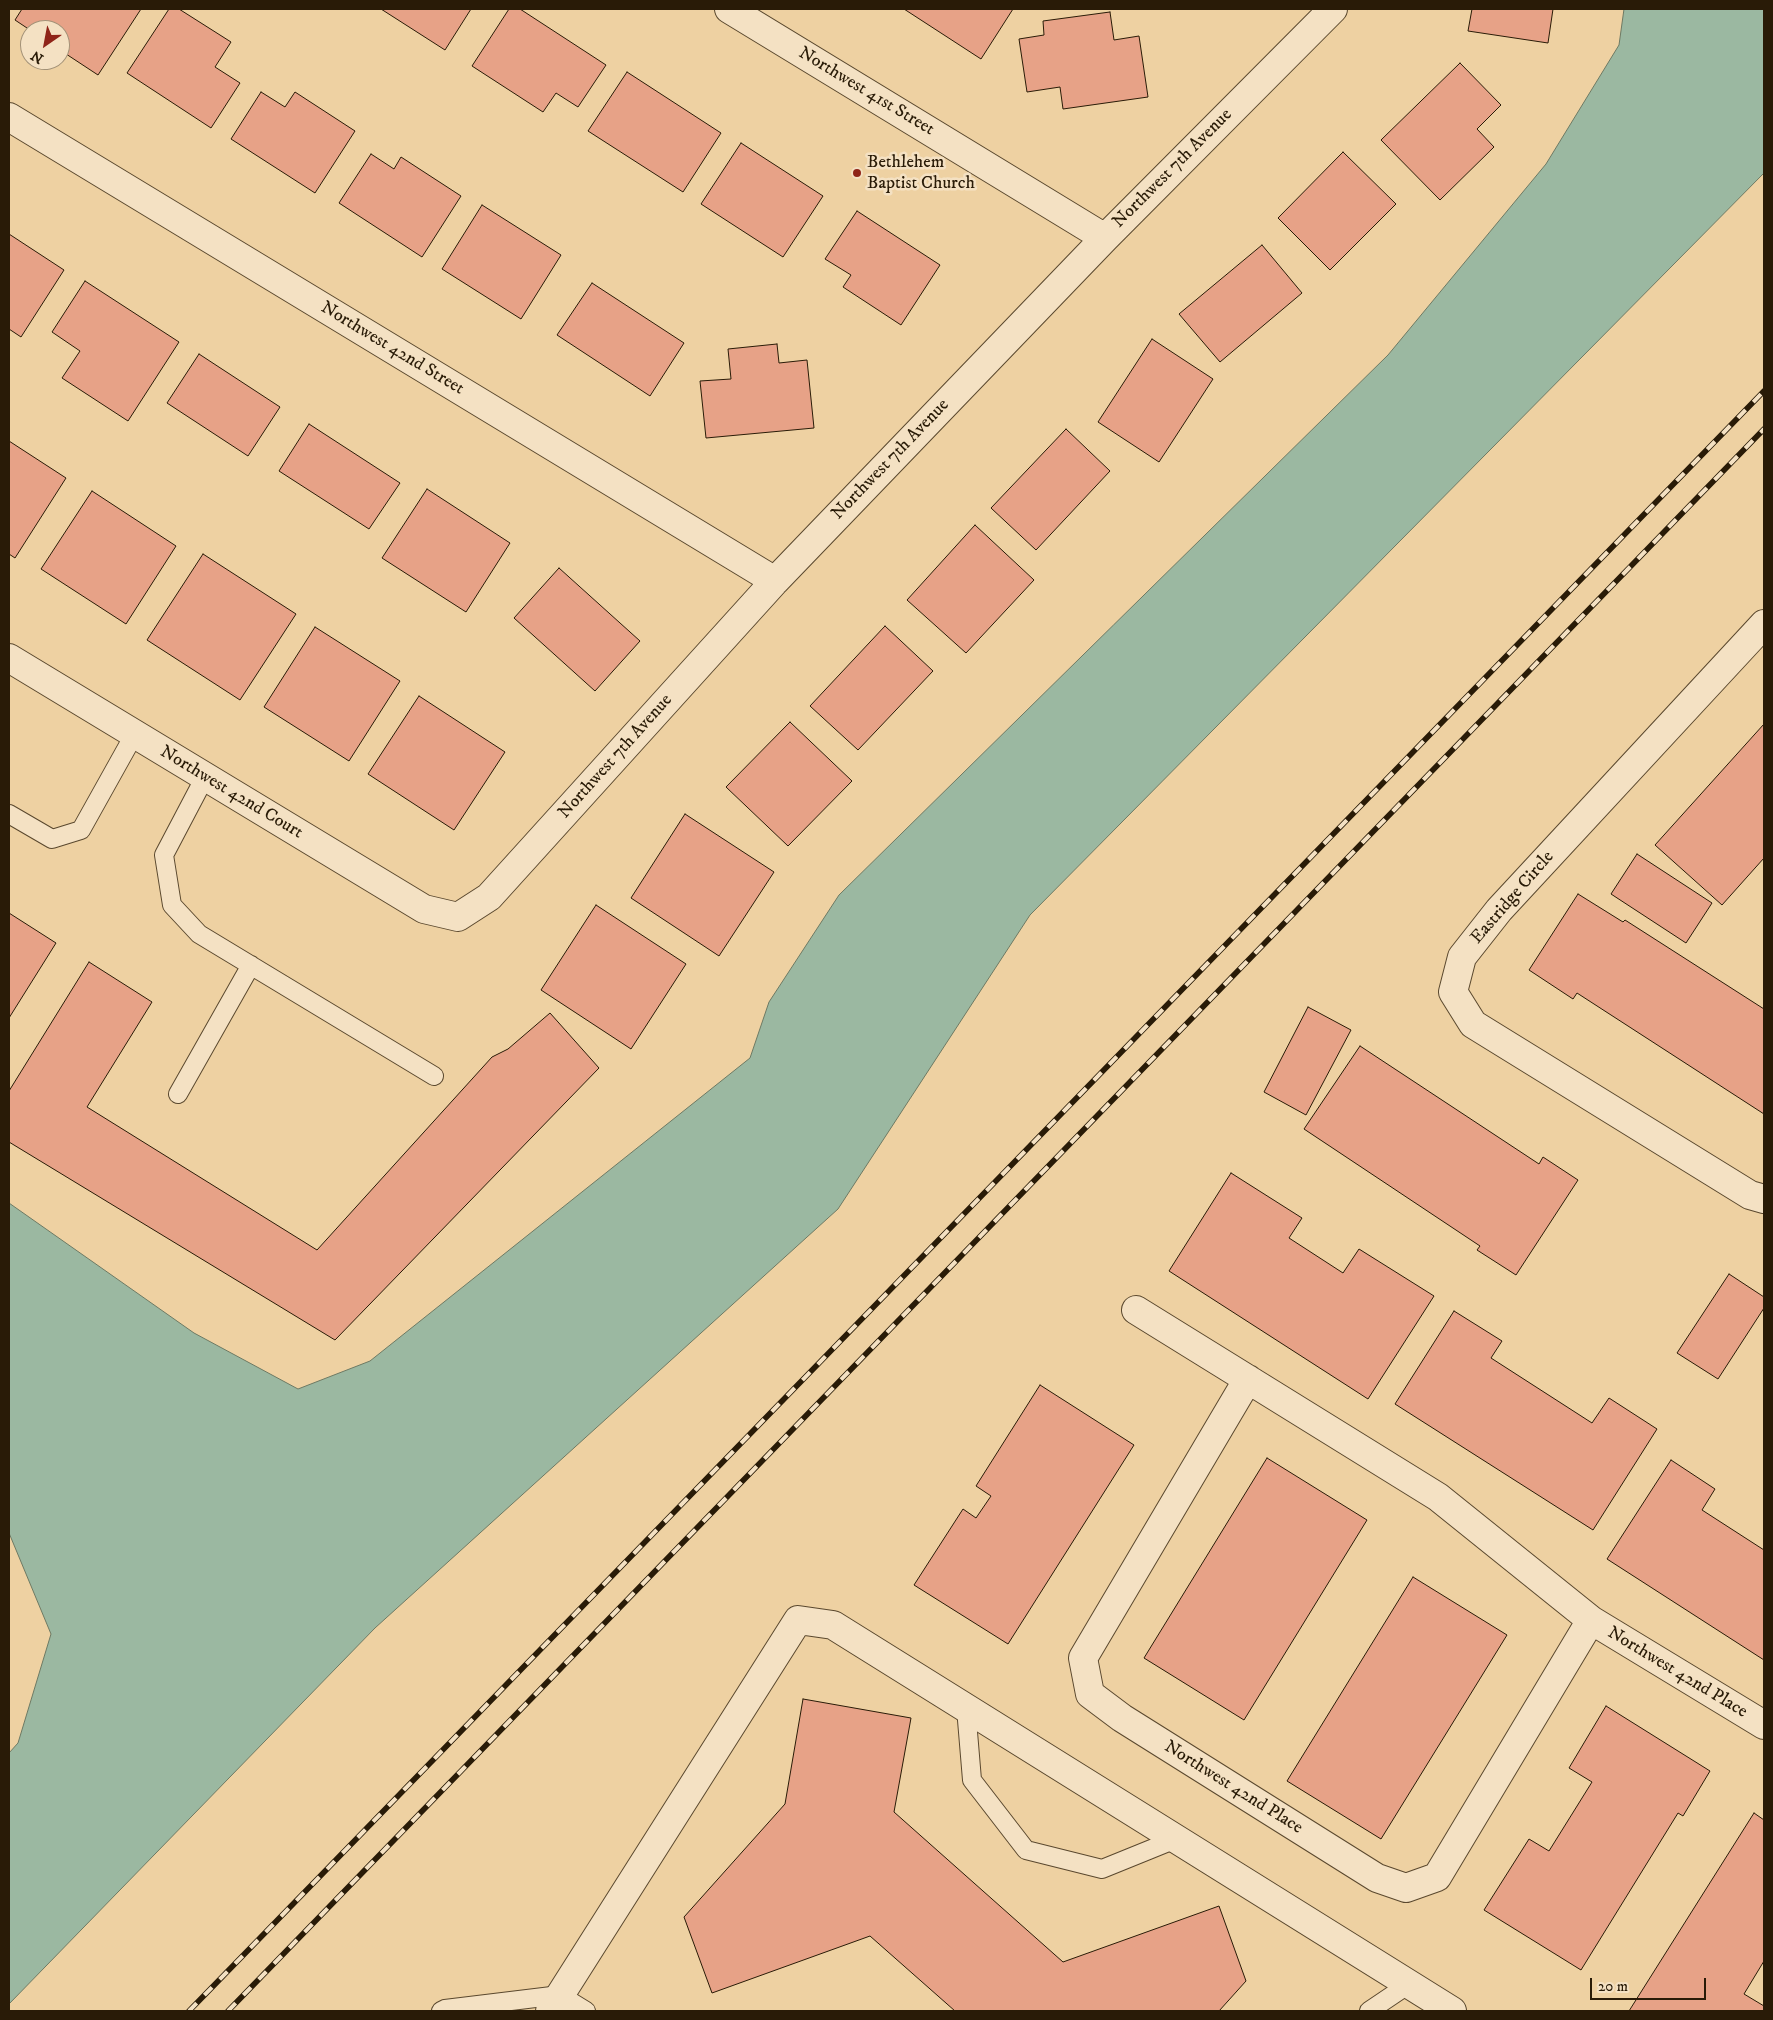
<!DOCTYPE html>
<html>
<head>
<meta charset="utf-8">
<style>
  body { margin:0 }
  #map { position:relative; width:1773px; height:2020px; overflow:hidden; background:#eed1a2; font-family:"IM FELL DW Pica",serif }
  canvas { display:block }
  .frame { position:absolute; inset:0; border:10px solid #291b07; pointer-events:none }
  .north { position:absolute; left:20px; top:20px; width:50px; height:50px; box-sizing:border-box; background:#f4e1c3; border:1px solid #a39278; border-radius:50%; rotate:213deg; font-size:14px; font-weight:700; line-height:20px; text-align:center; color:#291b07 }
  .north::after { content:''; display:block; margin:auto; width:18px; height:22px; background:#8f2418; clip-path:polygon(50% 0,100% 100%,50% 72%,0 100%) }
  .scale { position:absolute; left:1590px; top:1978px; width:116px; height:22px; box-sizing:border-box; border:2px solid #291b07; border-top:0; padding-left:6px; font-size:15px; line-height:18px; white-space:nowrap; color:#291b07; -webkit-text-stroke:4px #f4e1c3; paint-order:stroke }
</style>
</head>
<body>
<div id="map">
<canvas width="1773" height="2020"></canvas>
<div class="frame"></div>
<div class="north">N</div>
<div class="scale">20 m</div>
</div>
<script>
const ctx = document.querySelector('canvas').getContext('2d');
ctx.lineJoin = 'round';
function fillPath(path, color) {
  ctx.fillStyle = color;
  ctx.fill(path, 'evenodd');
}
function poly(rows) {
  const path = new Path2D();
  for (const r of rows) {
    path.moveTo(r[0], r[1]);
    for (let i = 2; i < r.length; i += 2) path.lineTo(r[i], r[i + 1]);
  }
  return path;
}
function strokePath(path, color, width, dash) {
  ctx.strokeStyle = color;
  ctx.lineWidth = width;
  ctx.lineCap = dash ? 'butt' : 'round';
  ctx.setLineDash(dash || []);
  ctx.stroke(path);
}
function label(font, color, halo, rows, align = 'center') {
  ctx.font = font + ' "IM FELL DW Pica",serif';
  ctx.lineWidth = 5;
  ctx.setLineDash([]);
  ctx.textBaseline = 'middle';
  ctx.strokeStyle = halo;
  ctx.fillStyle = color;
  for (const [text, x, y, turn = 0] of rows) {
    ctx.save();
    ctx.translate(x, y);
    ctx.rotate((+turn || 0) * Math.PI / 180);
    ctx.textAlign = isNaN(turn) ? turn : align;
    if (halo) ctx.strokeText(text, 0, 0);
    ctx.fillText(text, 0, 0);
    ctx.restore();
  }
}
const water = poly([
  [1624,9,1764,9,1764,173,1030,915,838,1209,375,1628,9,2004,9,1753,18,1743,51,1634,9,1533,9,1203,194,1333,298,1389,370,1361,750,1058,769,1002,839,895,1388,355,1546,164,1619,45,1624,9]
]);
fillPath(water, '#9bb8a1');
strokePath(water, '#6d7963', 1);
const building = poly([
  [22,9,141,9,98,75,60,50,60,30,30,30,15,20,22,9],
  [169,9,179,9,231,42,215,67,240,83,211,128,127,73,169,9],
  [381,9,471,9,445,50,381,9],
  [509,9,520,9,606,65,578,107,556,93,543,112,472,66,509,9],
  [904,9,1013,9,981,59,904,9],
  [1472,9,1553,9,1548,43,1468,31,1472,9],
  [1110,12,1114,40,1139,36,1148,97,1063,109,1060,87,1027,92,1019,39,1044,35,1043,21,1110,12],
  [1460,63,1501,105,1477,129,1494,147,1440,200,1381,140,1460,63],
  [627,72,721,133,683,192,588,131,627,72],
  [261,92,285,107,295,92,355,131,315,193,231,139,261,92],
  [741,143,823,196,783,257,701,204,741,143],
  [1343,152,1396,204,1330,270,1278,218,1343,152],
  [371,154,394,169,401,157,461,196,422,257,339,203,371,154],
  [482,205,561,255,521,319,442,269,482,205],
  [857,211,940,265,901,325,843,287,851,275,825,259,857,211],
  [9,234,64,270,21,337,9,329,9,234],
  [1262,245,1302,293,1220,362,1179,314,1262,245],
  [85,281,179,342,128,421,62,378,80,351,52,332,85,281],
  [592,283,684,343,650,396,557,335,592,283],
  [1152,339,1213,379,1159,462,1098,422,1152,339],
  [777,344,779,363,807,360,814,428,706,438,700,381,731,379,728,349,777,344],
  [199,354,280,407,248,456,167,403,199,354],
  [309,424,400,483,369,529,279,471,309,424],
  [1066,429,1110,471,1036,550,991,508,1066,429],
  [9,441,66,478,15,558,9,554,9,441],
  [427,489,510,543,466,612,382,558,427,489],
  [92,491,176,546,126,624,41,569,92,491],
  [975,525,1034,580,966,653,907,600,975,525],
  [203,554,296,614,240,700,147,640,203,554],
  [559,568,640,641,595,691,514,618,559,568],
  [885,626,933,671,858,750,810,706,885,626],
  [315,627,400,681,349,761,264,707,315,627],
  [419,696,505,752,454,830,368,774,419,696],
  [790,722,852,781,788,846,726,787,790,722],
  [1764,724,1764,858,1722,905,1655,845,1764,724],
  [685,814,774,872,719,956,631,898,685,814],
  [1637,854,1712,903,1686,943,1611,894,1637,854],
  [1578,894,1623,922,1625,920,1764,1009,1764,1114,1577,993,1573,999,1529,970,1578,894],
  [596,905,686,964,631,1049,541,990,596,905],
  [9,913,56,943,9,1018,9,913],
  [89,962,152,1002,87,1107,317,1250,492,1057,508,1049,550,1013,599,1068,335,1340,9,1142,9,1091,89,962],
  [1308,1007,1351,1030,1306,1115,1264,1092,1308,1007],
  [1360,1046,1539,1164,1543,1157,1578,1180,1516,1275,1477,1250,1480,1246,1304,1129,1360,1046],
  [1231,1173,1302,1218,1289,1238,1343,1273,1359,1249,1434,1296,1368,1399,1169,1271,1231,1173],
  [1729,1274,1764,1297,1764,1308,1718,1379,1677,1353,1729,1274],
  [1454,1311,1502,1341,1491,1358,1592,1423,1609,1398,1657,1429,1593,1530,1395,1404,1454,1311],
  [1040,1385,1134,1445,1008,1644,914,1585,963,1509,976,1518,991,1496,976,1486,1040,1385],
  [1267,1458,1367,1520,1244,1720,1144,1658,1267,1458],
  [1671,1460,1715,1489,1702,1510,1764,1550,1764,1660,1607,1559,1671,1460],
  [1413,1577,1507,1635,1381,1839,1287,1781,1413,1577],
  [803,1699,911,1718,894,1812,1063,1962,1219,1906,1246,1981,1219,2011,955,2011,870,1936,712,1993,684,1917,785,1804,803,1699],
  [1606,1706,1710,1771,1683,1816,1678,1813,1581,1970,1484,1910,1529,1839,1549,1851,1592,1782,1569,1768,1606,1706],
  [1754,1813,1764,1820,1764,1961,1744,1994,1764,2006,1764,2011,1629,2011,1754,1813]
]);
fillPath(building, '#e7a287');
strokePath(building, '#291b07', 1);
const service = poly([
  [205,777,164,855,172,905,199,934,434,1076],
  [9,814,52,839,81,830,134,735],
  [178,1094,251,965],
  [966,1708,972,1780,1026,1850,1102,1869,1176,1839],
  [441,2011,445,2009,560,1995,586,2011],
  [1369,2011,1409,1984]
]);
const minor = poly([
  [729,9,1105,238],
  [9,117,775,581],
  [1764,624,1499,910,1462,957,1453,992,1473,1024,1750,1195,1764,1199],
  [9,658,424,909,458,917,489,897,775,581,1105,238,1333,9],
  [1136,1310,1438,1497,1591,1620,1764,1725],
  [1248,1379,1083,1658,1090,1694,1122,1718,1377,1878,1406,1888,1437,1877,1591,1620],
  [550,2011,798,1620,833,1625,1452,2011]
]);
strokePath(service, '#5a482e', 20);
strokePath(minor, '#5a482e', 30);
strokePath(service, '#f4e1c3', 18);
strokePath(minor, '#f4e1c3', 28);
const rail = poly([
  [189,2011,1764,391],
  [228,2011,1764,429]
]);
strokePath(rail, '#291b07', 5.5);
strokePath(rail, '#f4e1c3', 4, [11]);
for (const [x, y, r, color] of [
  [857,173,5,"#8f2418"]
]) {
  const dot = new Path2D();
  dot.arc(x, y, r, 0, 2 * Math.PI);
  ctx.fillStyle = color;
  ctx.fill(dot);
  strokePath(dot, '#f4e1c3', 2);
}
label('18px', '#291b07', '#f4e1c3', [
  ["Northwest 41st Street",866,92,31],
  ["Northwest 7th Avenue",1173,169,-45],
  ["Northwest 42nd Street",392,349,31],
  ["Northwest 7th Avenue",891,460,-46],
  ["Northwest 7th Avenue",616,757,-48],
  ["Northwest 42nd Court",231,793,31],
  ["Eastridge Circle",1513,898,-49],
  ["Northwest 42nd Place",1677,1673,31],
  ["Northwest 42nd Place",1233,1788,32]
]);
label('18px', '#291b07', '#f4e1c3', [
  ["Bethlehem",867,163],
  ["Baptist Church",867,184]
], 'left');
</script>
</body>
</html>
